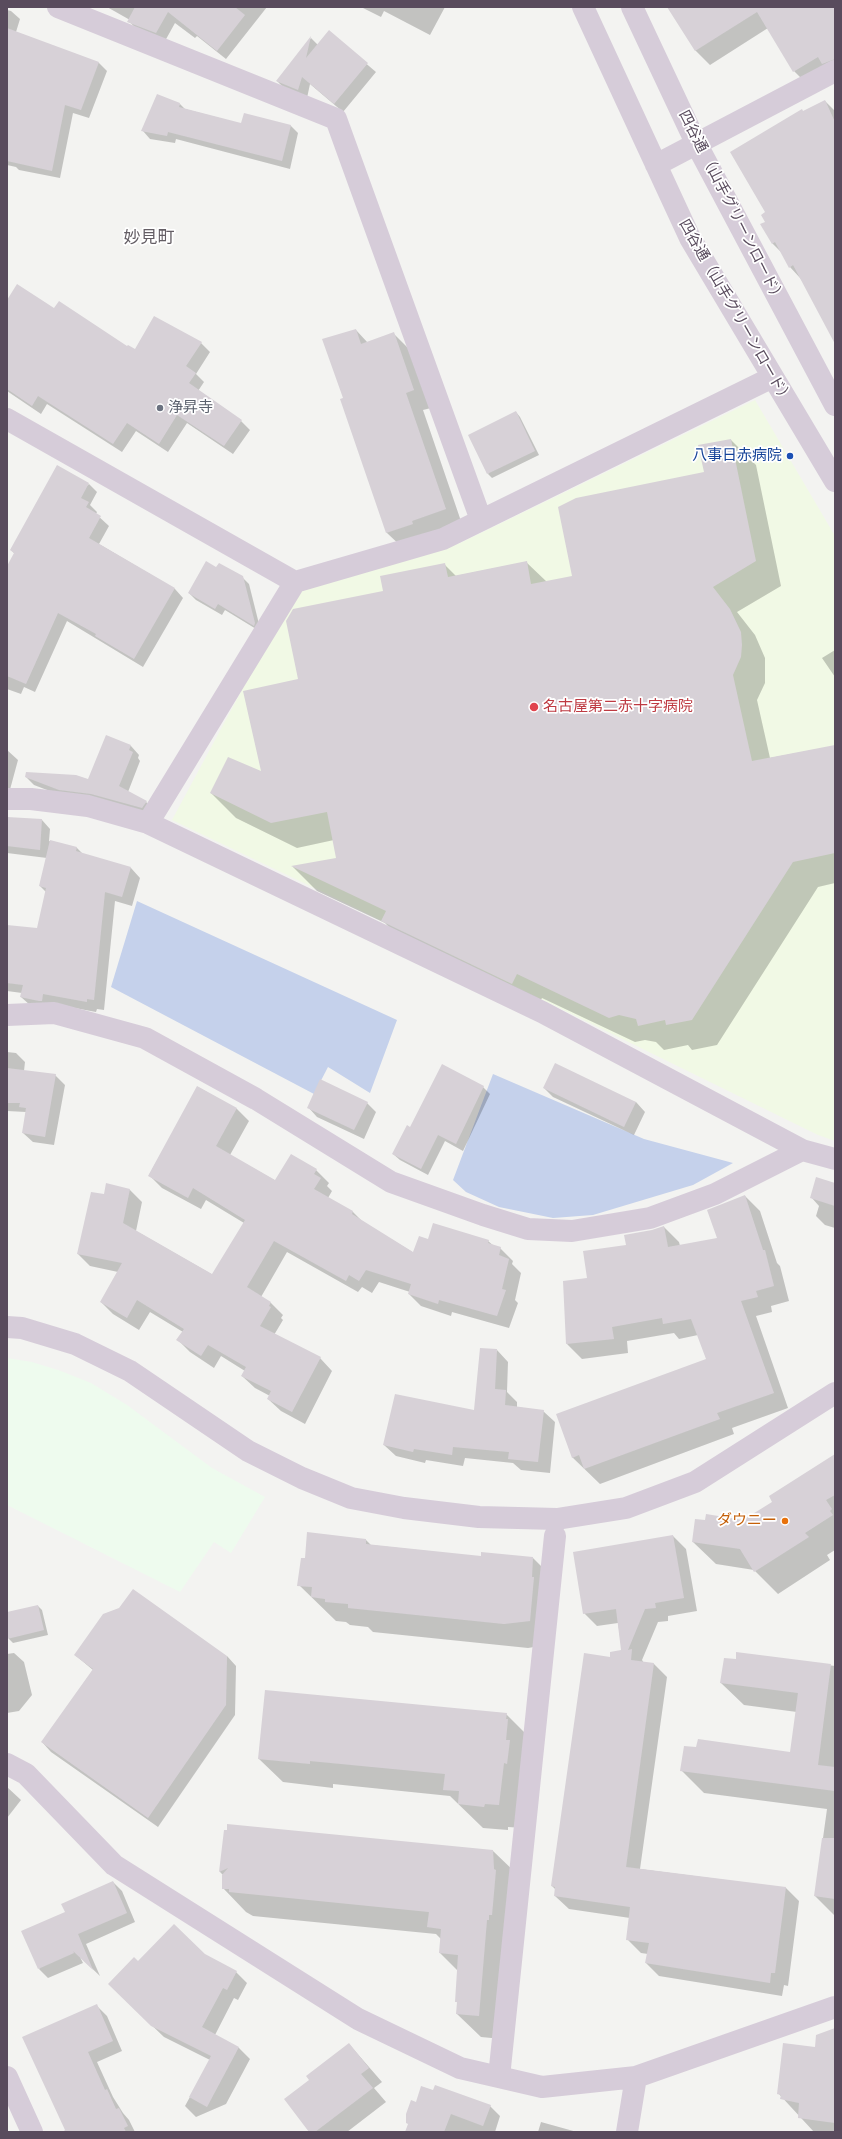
<!DOCTYPE html>
<html>
<head>
<meta charset="utf-8">
<style>
  body { margin:0 }
  #map { position:relative; width:842px; height:2139px; overflow:hidden; background:#f3f3f1; font-family:"Space Grotesk",sans-serif }
  canvas { display:block }
  .frame { position:absolute; inset:0; border:8px solid #594b5d; pointer-events:none }
</style>
</head>
<body>
<div id="map">
<canvas width="842" height="2139"></canvas>
<div class="frame"></div>
</div>
<script>
const ctx = document.querySelector('canvas').getContext('2d');
ctx.lineJoin = 'round';
function fillPath(path, color) {
  ctx.fillStyle = color;
  ctx.fill(path, 'evenodd');
}
function poly(rows) {
  const path = new Path2D();
  for (const r of rows) {
    path.moveTo(r[0], r[1]);
    for (let i = 2; i < r.length; i += 2) path.lineTo(r[i], r[i + 1]);
  }
  return path;
}
function strokePath(path, color, width, dash) {
  ctx.strokeStyle = color;
  ctx.lineWidth = width;
  ctx.lineCap = dash ? 'butt' : 'round';
  ctx.setLineDash(dash || []);
  ctx.stroke(path);
}
function label(font, color, halo, rows, align = 'center') {
  ctx.font = font + ' "Space Grotesk","Noto Sans JP",sans-serif';
  ctx.lineWidth = 3.5;
  ctx.setLineDash([]);
  ctx.textBaseline = 'middle';
  ctx.strokeStyle = halo;
  ctx.fillStyle = color;
  for (const [text, x, y, turn = 0] of rows) {
    ctx.save();
    ctx.translate(x, y);
    ctx.rotate((+turn || 0) * Math.PI / 180);
    ctx.textAlign = isNaN(turn) ? turn : align;
    if (halo) ctx.strokeText(text, 0, 0);
    ctx.fillText(text, 0, 0);
    ctx.restore();
  }
}
fillPath(poly([
  [7,1358,32,1362,61,1371,91,1383,127,1405,212,1468,265,1497,231,1553,214,1542,180,1592,7,1505]
]), '#eefbee');
fillPath(poly([
  [755,400,835,536,835,1141,818,1135,329,895,172,820,294,593,460,543]
]), '#f1f9e5');
fillPath(poly([
  [137,901,397,1020,370,1093,328,1067,314,1094,111,987],
  [493,1074,644,1139,733,1163,693,1185,593,1215,553,1218,499,1207,466,1192,453,1180]
]), '#c5d1eb');
fillPath(poly([
  [107,7,267,7,226,59,197,36,195,38,175,23,165,41,137,30,129,21,130,20],
  [361,7,445,7,430,35,384,11,381,17],
  [683,7,835,7,835,75,808,85,794,71,768,28,710,65,695,50],
  [7,10,11,11,20,19,16,32,99,63,107,71,89,118,73,113,60,178,19,170,16,167,7,165],
  [329,32,376,72,343,112,310,84,307,98,285,89,277,81,311,38,318,45],
  [825,101,835,111,835,333,801,279,790,267,782,253,772,243,766,222,766,213,804,112],
  [180,104,185,109,242,124,290,125,298,133,290,169,176,139,175,143,150,139,143,131],
  [7,301,55,310,135,351,201,343,210,352,196,374,204,382,198,391,241,421,250,430,233,454,187,423,168,452,136,431,122,452,47,404,41,414,7,391],
  [356,330,368,343,394,334,411,351,431,408,423,410,463,527,405,550,387,533,344,399],
  [516,412,520,417,539,455,492,478,488,474],
  [731,440,756,465,781,586,737,612,755,635,765,658,765,683,757,700,770,758,835,746,835,883,818,887,717,1045,692,1050,688,1045,664,1050,656,1042,645,1040,635,1042,542,998,537,1008,407,946,385,923,317,891,293,867,338,859,334,840,297,848,236,818,211,793,262,773,299,680,384,592,445,565,456,576,526,562,547,582,574,577,705,473],
  [89,484,97,492,90,505,97,512,96,514,109,526,99,544,175,589,183,598,143,667,67,621,35,692,24,687,21,694,7,689,7,578,15,554,11,550],
  [217,568,242,577,249,584,261,632,225,610,222,615,196,600,189,593],
  [835,650,835,677,822,658],
  [107,737,131,746,139,755,138,758,140,761,128,792,146,802,155,810,151,816,68,798,34,785,26,777,89,781],
  [7,750,18,760,8,797,7,797],
  [7,818,42,820,50,829,49,841,77,848,83,854,131,868,140,878,132,906,115,901,104,1010,97,1009,96,1012,53,1004,31,1006,21,997,22,993,7,991,7,926,38,930,46,892,40,886,47,858,7,853],
  [7,1052,16,1053,25,1062,24,1071,55,1075,65,1085,54,1145,33,1142,23,1133,26,1112,7,1111],
  [198,1087,237,1109,249,1121,230,1155,276,1181,291,1155,316,1170,329,1183,327,1186,332,1191,328,1198,353,1212,363,1222,414,1253,429,1240,488,1241,494,1246,500,1248,513,1261,512,1264,521,1273,515,1300,518,1303,509,1328,452,1312,451,1316,421,1306,409,1294,410,1292,379,1282,372,1293,362,1287,358,1292,287,1252,261,1297,271,1303,283,1315,281,1318,283,1320,274,1335,320,1358,332,1371,305,1424,281,1411,268,1399,270,1396,255,1388,242,1376,245,1371,221,1356,214,1368,190,1352,178,1340,183,1332,150,1312,139,1330,113,1314,101,1302,118,1272,90,1266,78,1254,104,1195,130,1190,142,1202,136,1231,213,1275,244,1223,206,1200,201,1209,162,1188,149,1175],
  [483,1087,490,1094,463,1151,445,1141,428,1175,400,1160,393,1154,410,1129],
  [544,1088,636,1102,645,1112,634,1135,553,1097],
  [367,1103,376,1112,364,1139,317,1117,308,1107],
  [835,1184,835,1228,825,1225,816,1216,819,1206,811,1197],
  [745,1196,760,1211,777,1263,780,1266,789,1301,771,1306,772,1312,756,1316,788,1408,732,1428,734,1434,600,1484,572,1457,708,1360,698,1335,679,1339,674,1333,627,1341,628,1353,582,1359,567,1344,564,1282,588,1279,627,1246,652,1231,664,1227,679,1242,680,1246,718,1239],
  [497,1350,508,1362,507,1392,517,1402,517,1407,543,1411,555,1422,550,1473,521,1470,513,1463,465,1458,463,1466,426,1460,425,1463,396,1456,384,1445,475,1411],
  [835,1455,835,1550,827,1555,830,1560,778,1594,754,1570,716,1564,693,1542,744,1521,773,1502],
  [673,1536,686,1549,697,1611,668,1616,668,1621,658,1622,642,1660,644,1663,654,1664,667,1677,640,1869,786,1888,799,1901,788,1986,784,1985,782,1996,659,1976,646,1963,648,1954,641,1953,628,1940,630,1918,569,1909,555,1896,556,1890,552,1886,611,1658,622,1651,618,1623,597,1626,584,1613],
  [366,1540,371,1545,482,1557,533,1558,557,1582,553,1644,528,1648,373,1632,368,1627,350,1625,346,1622,336,1621,299,1585,306,1559],
  [38,1606,42,1610,48,1635,13,1643,9,1639,7,1632,7,1613],
  [14,1653,24,1662,32,1695,19,1711,7,1713,7,1654],
  [737,1653,835,1666,835,1916,815,1896,827,1809,704,1793,681,1770,791,1753,797,1712,744,1705,721,1683,736,1660],
  [75,1655,227,1656,236,1666,235,1715,158,1827,51,1752,42,1742,93,1670],
  [506,1714,530,1738,523,1828,508,1827,508,1830,483,1828,450,1796,333,1784,333,1788,283,1782,259,1759],
  [7,1787,21,1800,7,1818],
  [225,1831,493,1851,517,1874,502,2039,481,2037,457,2014,458,2004,456,2001,458,1971,440,1953,441,1939,436,1934,253,1916,246,1912,223,1888,223,1875,220,1872],
  [113,1882,122,1891,135,1922,86,1944,100,1976,80,1957,83,1963,48,1978,39,1969,66,1913],
  [205,1955,236,1972,247,1983,238,2000,234,1998,215,2035,239,2048,250,2059,226,2104,196,2117,185,2106,210,2060,164,2037,120,1995,138,1962],
  [96,2005,107,2016,122,2051,97,2062,113,2097,123,2113,129,2120,135,2132,68,2132],
  [835,2029,835,2132,814,2132,778,2093,815,2048],
  [349,2044,382,2082,374,2088,386,2102,347,2132,311,2132],
  [416,2103,490,2106,500,2116,495,2132,407,2132],
  [541,2122,577,2132,538,2132]
]), '#0003');
fillPath(poly([
  [135,7,235,7,245,15,217,51,168,12,156,33,127,22],
  [667,7,835,7,835,59,822,64,818,57,793,72,757,12,695,51],
  [7,28,99,62,81,110,65,105,52,171,7,161],
  [329,30,368,63,334,104,302,77,298,90,276,81,311,36,306,58],
  [157,94,180,103,179,107,241,123,244,113,291,125,282,161,168,132,167,136,141,131],
  [825,100,835,122,835,344,793,265,789,268,775,242,772,244,760,224,765,222,761,215,765,212,730,152,802,109,803,111],
  [17,284,54,308,59,301,127,346,128,345,135,349,154,316,202,342,186,366,196,373,189,383,242,420,224,446,177,415,159,444,127,423,113,444,38,396,32,406,7,389,7,300],
  [356,329,361,344,394,332,414,390,406,393,446,509,412,521,413,524,386,533,340,399,343,398,322,339],
  [516,411,535,451,487,474,468,435],
  [731,439,756,561,713,587,730,609,741,632,742,645,741,657,733,675,752,761,835,745,835,853,793,862,692,1020,666,1025,665,1020,638,1026,636,1019,619,1015,609,1018,517,974,512,984,381,921,386,911,291,866,336,858,327,812,271,823,210,793,228,757,261,771,243,691,298,679,286,621,293,609,383,591,380,576,445,563,448,577,527,561,531,584,572,576,558,507,576,498,704,472,698,445],
  [57,465,89,483,81,498,89,502,86,507,101,516,89,538,175,588,134,659,95,636,96,634,58,613,26,684,7,676,7,566,14,553,10,550],
  [206,561,216,567,219,563,243,576,255,623,254,626,218,604,215,609,188,593],
  [106,735,131,745,129,750,133,752,119,786,147,801,142,808,91,794,59,790,25,777,26,772,76,775,88,779],
  [7,817,42,819,40,850,7,846],
  [50,840,77,847,76,851,131,867,122,897,105,892,94,1000,87,999,87,1002,43,994,42,1001,39,1001,20,997,23,985,7,983,7,925,37,928,46,888,39,886],
  [555,1063,636,1102,624,1127,543,1088],
  [442,1064,484,1086,456,1144,438,1135,421,1169,392,1154,407,1125,410,1127],
  [7,1068,56,1074,45,1137,22,1133,26,1108,19,1107,20,1103,7,1103],
  [320,1079,368,1102,354,1130,307,1108],
  [197,1086,237,1108,216,1146,275,1180,291,1154,317,1169,314,1174,321,1178,314,1189,353,1211,352,1214,413,1252,419,1236,428,1239,433,1223,489,1240,488,1243,501,1247,499,1255,509,1259,502,1289,506,1290,497,1316,439,1300,438,1304,408,1294,411,1284,366,1270,359,1281,349,1275,346,1281,274,1241,247,1287,271,1302,269,1306,271,1307,260,1326,321,1357,292,1412,267,1399,271,1391,241,1376,246,1367,208,1345,201,1356,176,1340,184,1329,137,1300,127,1318,100,1302,122,1263,77,1254,91,1192,104,1194,106,1183,130,1189,123,1223,212,1274,245,1220,193,1188,188,1198,148,1176],
  [816,1177,835,1183,835,1206,810,1198],
  [745,1195,763,1250,765,1250,774,1286,756,1291,758,1297,741,1301,774,1393,717,1413,720,1419,584,1469,579,1455,572,1458,556,1414,706,1359,691,1319,663,1324,662,1318,612,1327,614,1339,566,1344,563,1281,587,1278,583,1251,626,1245,624,1235,652,1230,664,1226,668,1247,717,1238,707,1210],
  [480,1348,497,1349,495,1389,506,1390,505,1405,544,1410,538,1462,508,1459,509,1452,453,1447,452,1455,414,1449,413,1452,383,1445,395,1394,474,1410],
  [835,1454,835,1495,826,1500,832,1509,830,1511,833,1515,805,1533,809,1537,754,1572,740,1549,692,1542,695,1519,705,1520,706,1514,743,1520,772,1502,769,1496],
  [307,1532,366,1539,366,1544,481,1556,481,1552,533,1557,532,1577,534,1577,530,1621,504,1624,348,1608,348,1604,325,1602,325,1599,311,1597,312,1587,297,1586,301,1558,305,1558],
  [673,1535,684,1598,655,1603,656,1608,645,1609,628,1650,632,1649,631,1660,654,1663,626,1867,786,1887,775,1973,771,1973,770,1983,645,1963,649,1943,626,1940,630,1907,554,1896,555,1887,551,1886,584,1653,610,1657,610,1652,621,1650,616,1609,583,1614,573,1552],
  [133,1589,227,1656,226,1705,148,1818,41,1742,93,1669,74,1655,103,1614,119,1608],
  [38,1605,44,1630,7,1639,7,1612],
  [736,1652,831,1664,818,1765,835,1767,835,1791,680,1771,684,1746,696,1747,698,1739,790,1752,798,1693,720,1683,724,1658,736,1659],
  [265,1690,507,1713,506,1719,508,1719,506,1740,510,1740,507,1764,504,1763,499,1805,485,1804,484,1807,458,1804,459,1791,443,1790,445,1774,310,1761,310,1764,258,1759],
  [227,1824,493,1850,494,1869,496,1870,492,1915,489,1915,489,1920,487,1920,479,2016,456,2014,457,2002,455,2002,458,1955,439,1953,441,1929,427,1927,429,1912,229,1892,229,1889,222,1889,222,1875,228,1868,219,1872,224,1830,227,1830],
  [822,1838,835,1838,835,1899,814,1896],
  [113,1881,127,1913,78,1934,93,1970,73,1951,74,1953,38,1969,21,1931,65,1912,61,1904],
  [174,1924,205,1954,237,1971,227,1990,223,1988,202,2027,239,2047,207,2107,189,2097,211,2056,151,2026,108,1984,134,1957,138,1961],
  [97,2004,113,2041,88,2052,105,2090,107,2089,116,2109,119,2108,128,2126,124,2128,126,2132,63,2132,65,2130,22,2037],
  [835,2028,835,2123,798,2118,799,2103,780,2099,781,2095,777,2094,783,2043,815,2047,816,2035],
  [349,2043,369,2068,361,2074,373,2088,315,2132,309,2132,284,2099,309,2080,306,2076],
  [435,2085,491,2105,483,2126,451,2114,444,2132,405,2132,408,2124,406,2123,406,2114,411,2100,416,2102,421,2086,433,2090]
]), '#d7d1d7');
strokePath(poly([
  [58,7,336,119,481,520],
  [583,7,690,238,835,481],
  [632,7,697,145,835,405],
  [656,165,835,71],
  [7,419,295,582],
  [7,799,31,799,88,806,148,823,542,1012,802,1150,835,1159],
  [148,823,295,582,443,539,773,377],
  [7,1015,54,1013,145,1038,256,1099,391,1182,483,1215,528,1229,572,1231,650,1218,715,1194,802,1150],
  [7,1327,22,1328,75,1344,130,1371,248,1451,302,1478,351,1498,404,1508,479,1517,557,1519,626,1508,695,1482,835,1393],
  [7,1764,26,1774,114,1865,358,2019,460,2068,542,2087,636,2077,835,2007],
  [7,2077,32,2132],
  [499,2077,555,1536],
  [627,2132,636,2077]
]), '#d6ccd9', 22);
for (const [x, y, r, color] of [
  [160,408,4,"#6b7280"],
  [790,456,4,"#1a4fb4"],
  [534,707,5,"#e0444e"],
  [785,1521,4,"#e8710a"]
]) {
  const dot = new Path2D();
  dot.arc(x, y, r, 0, 2 * Math.PI);
  ctx.fillStyle = color;
  ctx.fill(dot);
  strokePath(dot, '#fff', 1.5);
}
label('15px', '#594b5d', '#fff', [
  ["四谷通 （山手グリーンロード）",731,207,63],
  ["四谷通（山手グリーンロード）",735,312,60]
]);
label('15px', '#5b616d', '#fff', [
  ["浄昇寺",168,408]
], 'left');
label('15px', '#164399', '#fff', [
  ["八事日赤病院",782,456]
], 'right');
label('15px', '#be3a42', '#fff', [
  ["名古屋第二赤十字病院",543,707]
], 'left');
label('15px', '#c56008', '#fff', [
  ["ダウニー",777,1521]
], 'right');
label('17px', '#645e65', '#fff', [
  ["妙見町",149,238]
]);
</script>
</body>
</html>
